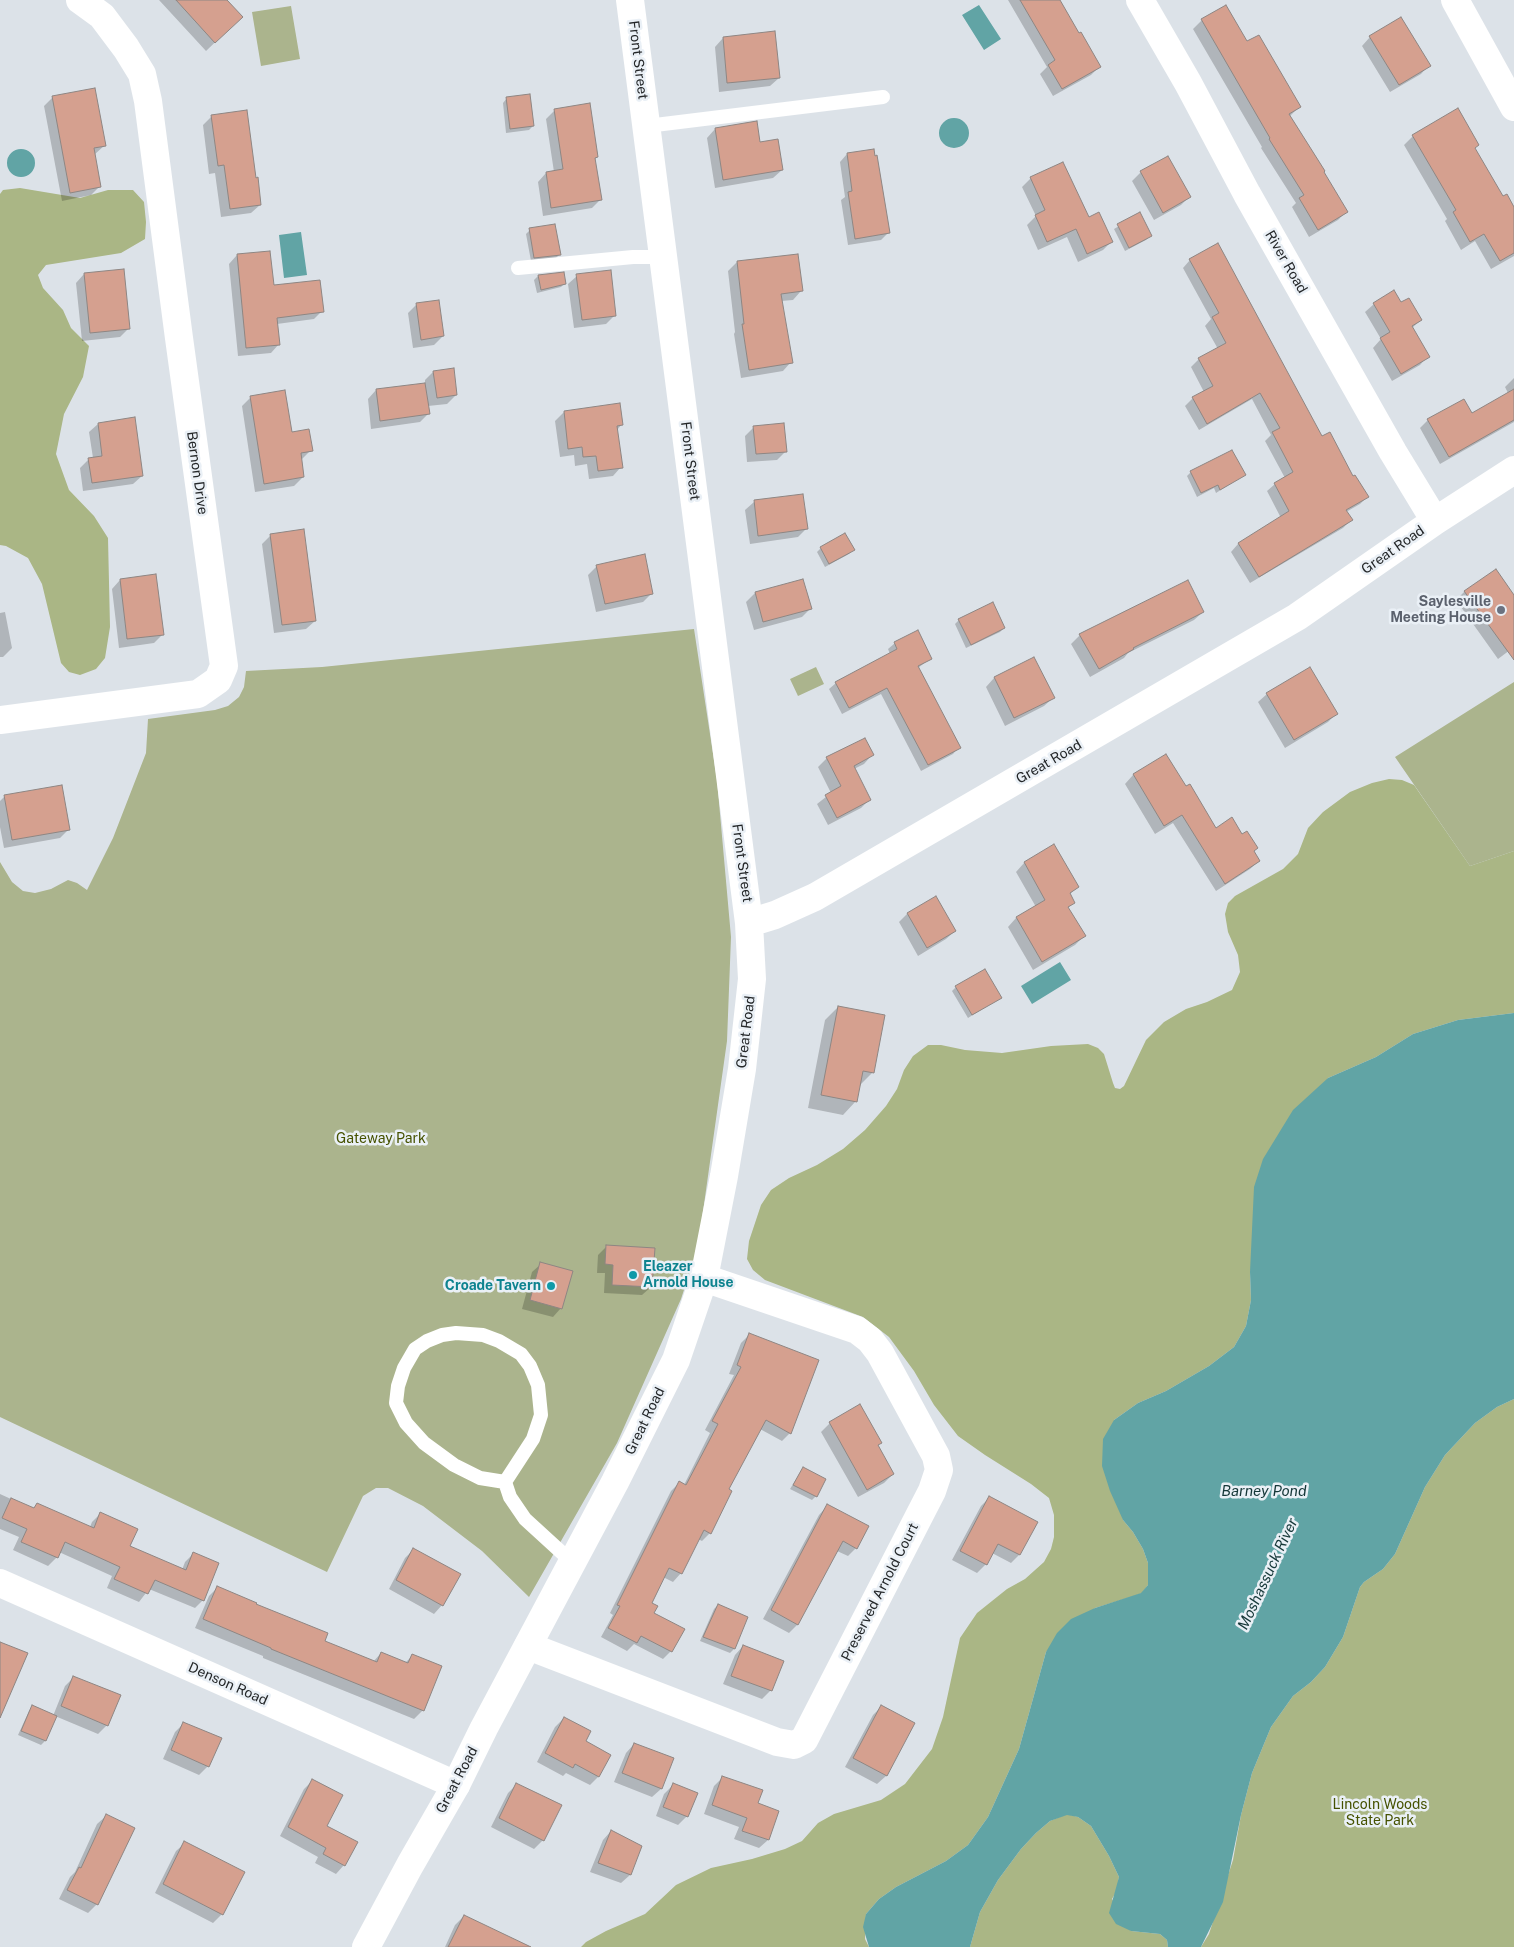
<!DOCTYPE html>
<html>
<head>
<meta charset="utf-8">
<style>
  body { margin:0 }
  canvas { display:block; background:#dce2e8 }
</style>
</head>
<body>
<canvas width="1514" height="1947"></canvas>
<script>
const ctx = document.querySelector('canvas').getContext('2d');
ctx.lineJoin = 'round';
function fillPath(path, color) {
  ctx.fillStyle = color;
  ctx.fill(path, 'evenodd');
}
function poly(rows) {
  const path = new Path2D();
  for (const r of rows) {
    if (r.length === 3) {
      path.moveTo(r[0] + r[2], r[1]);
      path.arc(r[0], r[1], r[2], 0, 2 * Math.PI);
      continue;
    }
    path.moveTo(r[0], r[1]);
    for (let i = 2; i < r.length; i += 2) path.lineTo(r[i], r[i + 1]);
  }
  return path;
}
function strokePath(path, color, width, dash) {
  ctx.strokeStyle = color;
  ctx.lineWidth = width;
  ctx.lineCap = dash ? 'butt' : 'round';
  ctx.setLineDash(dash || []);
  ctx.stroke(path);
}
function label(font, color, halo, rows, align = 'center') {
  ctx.font = font + ' "Public Sans",sans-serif';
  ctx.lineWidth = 5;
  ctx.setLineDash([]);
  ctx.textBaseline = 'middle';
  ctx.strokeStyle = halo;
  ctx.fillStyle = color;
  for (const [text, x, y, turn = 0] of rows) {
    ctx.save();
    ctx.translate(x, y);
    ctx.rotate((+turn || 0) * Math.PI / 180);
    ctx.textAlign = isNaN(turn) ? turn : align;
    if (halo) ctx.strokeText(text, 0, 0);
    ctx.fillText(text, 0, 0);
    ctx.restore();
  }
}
fillPath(poly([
  [291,6,300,59,261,66,252,12],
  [694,629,717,780,731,937,727,1041,698,1247,681,1299,617,1443,529,1597,482,1551,423,1506,388,1488,376,1488,363,1496,327,1572,0,1417,0,862,12,882,23,891,35,893,51,889,68,880,77,883,87,890,113,838,146,753,148,719,215,710,228,706,239,697,244,687,246,671,322,667],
  [816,667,824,684,798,696,790,679],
  [1514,682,1514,851,1470,866,1395,757]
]), '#abb48d');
fillPath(poly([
  [20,188,80,198,108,190,133,190,144,202,146,222,145,239,121,253,46,265,38,275,43,288,63,310,71,328,89,346,83,377,64,414,56,454,69,490,94,516,108,538,110,627,105,658,96,669,80,675,69,672,61,663,42,584,28,558,6,546,0,545,0,194,3,190],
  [1389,779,1402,780,1414,785,1470,866,1514,851,1514,1013,1458,1020,1413,1034,1376,1057,1328,1078,1250,1272,1251,1300,1246,1326,1234,1347,1209,1366,1166,1391,1138,1403,1114,1420,1123,1520,1133,1532,1143,1549,1148,1563,1148,1585,1142,1593,1134,1596,1095,1608,1046,1652,1019,1749,988,1817,968,1845,946,1861,896,1887,879,1899,866,1914,865,1939,869,1947,581,1947,586,1942,606,1931,645,1914,676,1885,711,1868,752,1859,785,1849,802,1841,818,1823,834,1814,881,1800,905,1784,932,1749,943,1717,960,1638,977,1613,1007,1589,1025,1579,1044,1562,1051,1549,1054,1537,1054,1515,1049,1498,1031,1484,985,1455,958,1436,934,1405,914,1371,889,1337,863,1317,765,1280,753,1270,747,1259,749,1241,761,1205,771,1190,789,1178,817,1165,843,1149,865,1130,886,1106,897,1089,904,1070,913,1056,928,1045,941,1045,965,1050,1002,1053,1051,1046,1088,1044,1098,1048,1104,1054,1113,1083,1115,1088,1120,1089,1124,1086,1146,1040,1164,1022,1186,1009,1207,1002,1232,990,1240,972,1238,955,1228,932,1225,914,1228,903,1235,896,1283,869,1298,854,1308,828,1323,812,1350,792,1372,783],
  [1514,1399,1514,1947,1201,1947,1209,1934,1233,1860,1241,1815,1252,1773,1271,1727,1293,1696,1311,1682,1325,1667,1343,1637,1360,1587,1364,1582,1383,1569,1395,1554,1425,1487,1445,1455,1475,1423,1497,1407],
  [1067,1814,1078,1817,1091,1826,1109,1856,1119,1877,1117,1890,1112,1899,1131,1931,1160,1934,1167,1940,1168,1947,970,1947,980,1912,998,1880,1021,1849,1036,1833,1050,1821]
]), '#aab685');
fillPath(poly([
  [979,5,1001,39,984,50,962,15],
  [954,133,15],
  [21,163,14],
  [301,232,307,275,284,278,279,235],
  [1060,962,1071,980,1032,1004,1021,986],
  [1514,1013,1514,1399,1497,1407,1475,1423,1445,1455,1425,1487,1395,1554,1383,1569,1364,1582,1360,1587,1343,1637,1325,1667,1311,1682,1293,1696,1271,1727,1252,1773,1241,1815,1223,1902,1201,1947,1168,1947,1167,1940,1160,1934,1131,1931,1116,1924,1109,1913,1119,1877,1109,1856,1091,1826,1078,1817,1067,1815,1050,1821,1036,1833,1021,1849,998,1880,980,1912,970,1947,869,1947,863,1927,866,1914,879,1899,896,1887,946,1861,968,1845,988,1817,1019,1749,1046,1652,1057,1633,1071,1619,1095,1608,1141,1593,1148,1585,1148,1563,1143,1549,1133,1532,1123,1520,1110,1491,1102,1466,1103,1439,1114,1420,1138,1403,1166,1391,1209,1366,1234,1347,1246,1326,1251,1300,1250,1272,1254,1187,1263,1159,1293,1110,1328,1078,1376,1057,1413,1034,1458,1020]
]), '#61a4a5');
fillPath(poly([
  [159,0,225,0,232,26,206,51],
  [1008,0,1058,0,1099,67,1091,75,1053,96,1040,74,1047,67],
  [1226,7,1247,43,1299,107,1290,116,1346,212,1338,220,1309,237,1292,207,1296,203,1261,148,1262,147,1193,29,1202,20],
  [1370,37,1429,65,1421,74,1390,92,1362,46],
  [723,38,779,78,770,86,719,92,715,47],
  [53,97,105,145,94,155,100,186,91,195,62,201,44,106],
  [507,98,533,126,529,130,506,133,503,103],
  [555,110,597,157,594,160,600,200,592,208,543,216,538,182,546,173,554,172,546,119],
  [212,116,260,205,251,213,221,217,215,173,209,174,203,125],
  [715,129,759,143,782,170,773,178,715,188,707,138],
  [1413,136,1474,148,1503,198,1514,209,1514,256,1491,269,1475,241,1461,250,1445,221,1447,219,1404,145],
  [847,154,888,233,881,240,848,245,841,200,845,197,840,162],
  [1141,172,1189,197,1181,205,1154,220,1132,181],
  [1031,178,1089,219,1112,241,1103,250,1078,262,1067,237,1038,250,1027,225,1036,216,1022,187],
  [1139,214,1150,236,1146,240,1125,251,1114,229],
  [530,230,559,255,555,259,531,261,526,234],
  [269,252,273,286,322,311,314,319,277,324,279,344,271,353,238,356,229,264,237,255],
  [1190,260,1321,438,1367,497,1360,504,1346,512,1351,520,1343,528,1250,583,1231,552,1238,544,1281,518,1267,491,1275,484,1285,478,1265,441,1271,435,1252,399,1199,430,1185,406,1193,398,1204,392,1191,367,1199,359,1218,349,1205,326,1211,319,1183,268],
  [737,262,801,291,793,300,781,301,791,362,783,371,741,378,734,334,735,332,728,271],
  [84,274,129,328,120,337,82,341,76,283],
  [538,276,565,283,561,287,537,293,534,280],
  [577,276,615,315,606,324,574,328,568,284],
  [417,304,443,336,434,345,413,348,408,313],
  [1374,304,1401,304,1421,320,1412,328,1428,356,1420,365,1392,381,1373,348,1381,339,1365,312],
  [433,372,456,395,447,404,428,406,429,413,420,422,371,429,368,399,376,390,425,384,425,380],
  [1514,378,1514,422,1440,464,1420,428,1428,420,1472,415,1508,393,1505,387],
  [251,397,311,450,301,460,303,477,294,486,255,492,242,406],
  [564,412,622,424,617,430,621,467,613,476,589,479,587,464,575,466,574,455,560,457,555,421],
  [98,424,142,476,133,484,83,491,80,468,89,459,93,458,89,432],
  [754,427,786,451,777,460,747,462,745,436],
  [1231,451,1244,475,1216,493,1214,488,1197,497,1187,476,1191,472],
  [802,495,806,529,798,537,750,544,745,510,754,502],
  [271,535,315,621,306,629,274,633,262,544],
  [821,548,853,550,849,554,825,567,817,552],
  [597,566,652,593,643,602,596,612,588,575],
  [120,580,163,634,154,643,119,648,112,589],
  [802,580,810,609,802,617,754,630,746,602,755,593],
  [1465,591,1514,597,1514,647,1498,659,1456,600],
  [5,612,12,648,3,657,0,657,0,613],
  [1203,612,1194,620,1128,653,1124,658,1090,677,1071,644,1080,635],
  [959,620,1004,628,1000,632,966,648,955,624],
  [895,643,931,658,918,668,959,747,953,754,921,771,881,694,842,714,829,689,836,683,890,654,888,649],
  [1033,658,1053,698,1044,706,1005,726,986,687,994,678],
  [1267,694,1336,714,1328,722,1285,748,1258,702],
  [864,739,872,755,864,764,854,769,870,799,861,808,828,825,817,804,831,793,818,767,827,758],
  [1166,755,1185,788,1215,829,1253,852,1259,861,1250,869,1216,891,1173,823,1155,834,1125,784,1133,775],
  [5,796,69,829,60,838,4,848,0,827,0,801],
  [1053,846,1077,887,1069,895,1074,902,1068,908,1084,936,1075,945,1033,970,1008,927,1016,918,1036,907,1016,872,1024,863],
  [907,914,955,931,946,939,918,956,899,922],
  [956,987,1000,998,968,1018,952,991],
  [838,1007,873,1072,859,1086,856,1101,843,1115,808,1108,825,1020],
  [607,1246,651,1287,642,1295,604,1293,605,1273,597,1273,598,1255],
  [541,1264,561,1308,553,1317,522,1309,532,1272],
  [749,1335,790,1433,782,1441,760,1429,728,1490,710,1533,702,1541,698,1539,681,1573,673,1582,663,1577,651,1604,653,1613,671,1651,663,1659,634,1644,627,1651,601,1637,613,1615,610,1613,671,1491,680,1482,684,1485,710,1433,705,1430,734,1375,729,1374,741,1343],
  [830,1423,880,1443,877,1446,893,1474,884,1483,858,1497,821,1432],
  [803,1468,816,1496,812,1500,790,1489],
  [0,1494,33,1509,37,1504,90,1527,92,1522,100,1514,129,1546,182,1570,185,1562,193,1554,203,1600,195,1608,149,1589,139,1602,107,1588,112,1576,59,1552,57,1557,48,1566,13,1550,19,1537,0,1529],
  [989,1498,1019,1555,1011,1563,992,1553,986,1564,977,1573,952,1560,981,1506],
  [827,1506,856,1548,848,1556,837,1551,797,1625,789,1633,763,1619,819,1515],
  [413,1550,442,1605,434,1614,389,1589,405,1558],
  [217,1588,255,1605,323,1642,373,1662,381,1653,405,1663,412,1656,423,1710,414,1719,263,1658,263,1656,195,1628,209,1596],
  [718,1605,734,1649,730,1653,700,1641,714,1609],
  [743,1646,771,1690,762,1699,723,1684,735,1655],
  [74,1677,107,1725,98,1734,55,1716,45,1741,41,1745,18,1735,29,1711,33,1707,53,1716,65,1686],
  [881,1707,913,1724,886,1776,877,1784,845,1767,873,1715],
  [564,1718,584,1742,598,1777,590,1785,566,1773,563,1776,537,1762,555,1727],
  [184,1723,208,1766,199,1775,163,1759,175,1732],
  [634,1744,672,1759,661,1789,652,1797,614,1782,626,1753],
  [723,1777,756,1804,778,1812,768,1840,759,1848,734,1839,739,1827,704,1814,714,1786],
  [313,1780,325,1826,344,1865,336,1874,315,1863,318,1857,280,1836,304,1789],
  [517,1784,543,1840,534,1849,491,1827,508,1793],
  [673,1785,687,1816,678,1825,656,1816,664,1794],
  [106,1816,97,1904,88,1913,59,1899,70,1877,75,1872,97,1824],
  [611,1831,641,1846,630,1875,621,1883,590,1872,603,1840],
  [185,1843,222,1914,213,1923,155,1893,176,1851],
  [464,1916,493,1947,445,1947,455,1925]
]), '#0003');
const building = poly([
  [176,0,227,0,243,17,215,43,176,0],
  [1020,0,1060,0,1079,33,1081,32,1101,67,1062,89,1048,65,1055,60,1020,0],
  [1226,5,1247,41,1259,35,1301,107,1289,114,1325,171,1324,172,1348,212,1318,230,1299,198,1304,195,1269,139,1270,138,1201,19,1226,5],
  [1401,17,1431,66,1399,85,1369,36,1401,17],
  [775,31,780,78,727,83,723,37,775,31],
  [95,88,106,146,94,148,101,187,70,193,52,96,95,88],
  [530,94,534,126,510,129,506,97,530,94],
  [590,103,598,157,595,158,602,200,551,208,546,172,563,169,554,109,590,103],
  [1458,108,1479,145,1475,148,1503,196,1507,194,1514,207,1514,253,1500,261,1484,234,1470,242,1453,212,1456,210,1412,135,1458,108],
  [247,110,256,178,258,177,261,205,230,209,224,165,218,166,211,115,247,110],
  [757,121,760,142,778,139,783,170,723,180,715,128,757,121],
  [874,149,875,156,877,155,890,233,855,239,848,192,852,191,847,153,874,149],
  [1168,156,1191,197,1163,213,1140,171,1168,156],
  [1063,162,1089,217,1099,212,1113,242,1087,254,1076,229,1047,242,1035,215,1045,210,1030,177,1063,162],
  [1140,212,1152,236,1129,248,1117,224,1140,212],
  [555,224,561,255,534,258,529,228,555,224],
  [1218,243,1322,436,1330,432,1353,476,1355,475,1369,497,1346,510,1353,520,1259,577,1238,543,1289,511,1274,483,1293,472,1272,432,1280,428,1260,393,1207,424,1192,397,1213,386,1198,358,1226,343,1212,317,1219,313,1189,259,1218,243],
  [270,251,274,285,320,280,324,312,277,318,280,345,246,348,237,254,270,251],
  [798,254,803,291,781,294,793,363,749,370,742,324,744,324,737,261,798,254],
  [124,269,130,329,90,333,84,273,124,269],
  [611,270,616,316,582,320,576,274,611,270],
  [564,272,566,284,541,290,538,275,564,272],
  [1394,290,1401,302,1409,298,1422,320,1412,326,1430,357,1401,374,1380,338,1390,332,1373,303,1394,290],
  [439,300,444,336,421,340,416,303,439,300],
  [454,368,457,395,437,398,433,371,454,368],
  [425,383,430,414,380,421,376,389,425,383],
  [1514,389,1514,420,1449,457,1427,419,1464,399,1472,413,1514,389],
  [285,390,292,432,309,429,313,451,301,453,304,477,264,484,250,396,285,390],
  [620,403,623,425,617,426,623,468,598,471,596,456,583,457,582,447,568,449,564,411,620,403],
  [135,417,143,476,92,483,88,458,102,456,98,423,135,417],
  [784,423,787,452,756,454,753,426,784,423],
  [1232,450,1246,475,1220,490,1218,485,1201,493,1190,471,1232,450],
  [803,494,808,529,758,536,754,500,803,494],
  [304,529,316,621,282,625,270,534,304,529],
  [845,533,855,550,829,564,820,547,845,533],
  [645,554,653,594,605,604,596,565,645,554],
  [1496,569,1514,595,1514,660,1464,591,1496,569],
  [156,574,164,635,127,639,120,579,156,574],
  [803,579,812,609,763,622,755,592,803,579],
  [1188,580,1204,612,1133,648,1134,649,1099,669,1079,634,1188,580],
  [993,602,1005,628,971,645,958,619,993,602],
  [918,630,932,659,918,666,961,748,928,765,887,688,849,708,835,682,897,649,894,642,918,630],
  [1034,657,1055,698,1014,718,994,677,1034,657],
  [1310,667,1338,714,1294,740,1266,693,1310,667],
  [865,738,874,755,854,766,871,800,837,818,825,795,841,786,826,757,865,738],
  [1166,754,1186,786,1190,784,1216,828,1232,817,1242,834,1247,831,1258,848,1254,851,1260,861,1225,884,1182,815,1164,826,1133,774,1166,754],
  [62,785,70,830,12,840,4,795,62,785],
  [1054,844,1079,887,1070,893,1075,903,1068,907,1086,936,1042,962,1016,917,1045,900,1024,862,1054,844],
  [936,896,956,931,927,948,907,913,936,896],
  [985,969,1002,998,972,1015,955,986,985,969],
  [838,1006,885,1015,874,1073,863,1071,857,1102,821,1095,838,1006],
  [606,1245,655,1248,652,1287,612,1285,613,1265,605,1264,606,1245],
  [540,1262,573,1271,562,1309,530,1300,540,1262],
  [749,1333,819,1360,791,1434,766,1420,729,1489,732,1491,711,1534,704,1530,682,1574,669,1568,652,1603,658,1606,654,1613,685,1629,672,1652,641,1636,637,1643,608,1628,620,1606,617,1605,679,1481,686,1485,718,1424,712,1421,741,1367,737,1365,749,1333],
  [860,1404,882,1443,878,1445,894,1474,867,1490,829,1422,860,1404],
  [803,1467,826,1479,817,1497,793,1485,803,1467],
  [989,1496,1038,1522,1020,1555,998,1544,987,1565,960,1551,989,1496],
  [11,1498,34,1508,37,1503,94,1528,100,1512,138,1529,130,1546,186,1570,193,1552,219,1563,204,1601,155,1580,148,1594,114,1579,120,1567,65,1542,58,1558,21,1542,27,1529,2,1518,11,1498],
  [827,1504,869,1526,857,1549,843,1541,798,1625,771,1610,827,1504],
  [413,1548,461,1574,443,1606,396,1580,413,1548],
  [217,1586,257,1603,256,1604,328,1633,325,1641,377,1662,381,1652,408,1663,412,1654,442,1666,424,1711,271,1649,271,1648,203,1619,217,1586],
  [718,1604,748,1617,735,1649,703,1637,718,1604],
  [0,1642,28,1653,0,1718,0,1642],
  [743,1645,784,1661,772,1691,731,1676,743,1645],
  [73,1676,121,1695,108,1726,61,1706,73,1676],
  [32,1705,57,1716,46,1741,21,1731,32,1705],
  [881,1705,915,1723,887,1776,853,1758,881,1705],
  [564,1717,591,1731,586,1741,611,1755,599,1777,575,1764,573,1768,545,1753,564,1717],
  [183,1722,222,1738,209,1767,171,1750,183,1722],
  [634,1743,674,1758,662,1789,622,1773,634,1743],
  [722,1776,763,1790,758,1803,779,1811,769,1840,742,1831,747,1818,712,1805,722,1776],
  [312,1779,343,1795,327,1826,358,1842,345,1866,323,1854,326,1848,288,1827,312,1779],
  [516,1783,562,1805,544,1841,499,1818,516,1783],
  [673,1783,698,1793,688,1817,663,1807,673,1783],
  [106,1814,135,1828,98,1905,67,1890,79,1867,81,1868,106,1814],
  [611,1830,642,1846,631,1875,598,1863,611,1830],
  [184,1841,245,1872,223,1915,163,1884,184,1841],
  [464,1915,531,1947,448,1947,464,1915]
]);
fillPath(building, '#d5a08f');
strokePath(building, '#8e8683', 1);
strokePath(poly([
  [647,126,883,97],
  [518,268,633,257,664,257],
  [505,1482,480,1478,454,1465,424,1443,406,1423,396,1403,398,1386,404,1368,415,1349,427,1341,442,1335,456,1333,483,1335,499,1341,521,1354,530,1366,538,1385,541,1415,533,1439,505,1482,510,1497,525,1519,572,1562]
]), '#fff', 14);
strokePath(poly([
  [1455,0,1514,107],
  [0,720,198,694,218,680,224,666,179,338,148,101,142,74,126,48,102,16,80,0],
  [0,1583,456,1785],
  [528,1646,777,1742,794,1745,804,1740,932,1491,939,1470,936,1456,880,1353,870,1340,857,1330,704,1278]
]), '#fff', 28);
strokePath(poly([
  [1140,0,1188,83,1247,194,1393,452,1435,521],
  [749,923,775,915,815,897,1297,617,1435,521,1514,470],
  [366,1947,410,1865,456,1785,484,1728,615,1482,676,1360,704,1278,724,1176,742,1069,752,979,749,923,630,0]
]), '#fff', 28);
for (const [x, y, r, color] of [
  [1501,610,5,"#6b7280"],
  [633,1275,5,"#0f9aa8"],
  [551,1286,5,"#0f9aa8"]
]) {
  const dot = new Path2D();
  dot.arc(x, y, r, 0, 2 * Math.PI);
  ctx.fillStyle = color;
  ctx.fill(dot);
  strokePath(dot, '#eaf0f6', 2);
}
label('14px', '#242729', '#eaf0f6', [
  ["Front Street",638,60,83],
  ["River Road",1286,262,60],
  ["Front Street",690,461,83],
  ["Bernon Drive",197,473,82],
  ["Great Road",1393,550,-35],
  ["Great Road",1049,762,-30],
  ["Front Street",742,863,82],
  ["Great Road",746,1032,-83],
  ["Great Road",645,1421,-64],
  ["Preserved Arnold Court",880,1592,-63],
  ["Denson Road",228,1684,24],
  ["Great Road",457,1780,-62]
]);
label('bold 14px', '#5b616d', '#eaf0f6', [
  ["Saylesville",1491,602],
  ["Meeting House",1491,618]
], 'right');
label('14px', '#465200', '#eaf0f6', [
  ["Gateway Park",381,1139],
  ["Lincoln Woods",1380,1805],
  ["State Park",1380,1821]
]);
label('bold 14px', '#0d838f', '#eaf0f6', [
  ["Eleazer",643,1267],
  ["Arnold House",643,1283],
  ["Croade Tavern",541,1286,"right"]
], 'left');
label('italic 15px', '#163839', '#eaf0f6', [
  ["Barney Pond",1264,1491],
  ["Moshassuck River",1268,1574,-65]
]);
</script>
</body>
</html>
